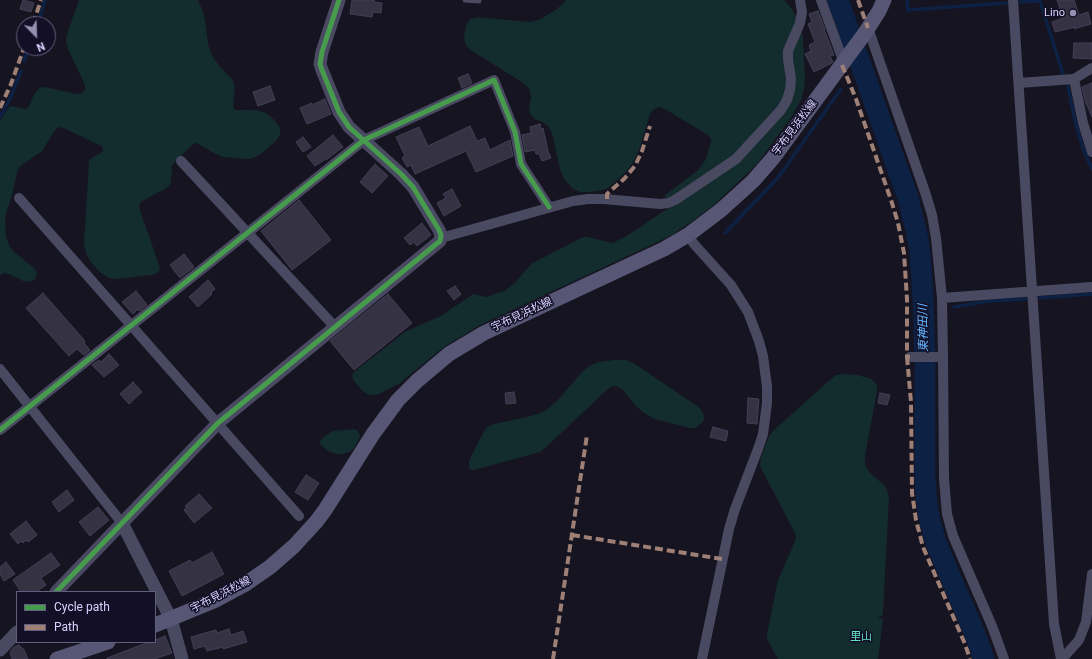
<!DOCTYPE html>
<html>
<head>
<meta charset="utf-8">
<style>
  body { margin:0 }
  #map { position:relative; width:1092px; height:659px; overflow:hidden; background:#161421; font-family:Roboto,sans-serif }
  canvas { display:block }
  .legend { position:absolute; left:16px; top:591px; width:140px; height:52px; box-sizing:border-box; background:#130f26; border:1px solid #625e7d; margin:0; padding:5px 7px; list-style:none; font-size:12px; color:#d9d4ff }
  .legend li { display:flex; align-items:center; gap:8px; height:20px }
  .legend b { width:20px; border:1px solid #625e7d }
  .north { position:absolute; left:16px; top:16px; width:40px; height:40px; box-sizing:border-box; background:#130f26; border:1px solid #625e7d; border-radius:50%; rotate:157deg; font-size:11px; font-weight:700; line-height:16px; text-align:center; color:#d9d4ff }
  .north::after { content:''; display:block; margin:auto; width:14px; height:18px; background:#9591b1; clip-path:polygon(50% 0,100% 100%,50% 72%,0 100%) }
</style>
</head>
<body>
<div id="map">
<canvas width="1092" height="659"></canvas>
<ul class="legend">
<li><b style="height:5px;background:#469c4c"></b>Cycle path</li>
<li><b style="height:5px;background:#9e8076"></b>Path</li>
</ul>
<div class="north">N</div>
</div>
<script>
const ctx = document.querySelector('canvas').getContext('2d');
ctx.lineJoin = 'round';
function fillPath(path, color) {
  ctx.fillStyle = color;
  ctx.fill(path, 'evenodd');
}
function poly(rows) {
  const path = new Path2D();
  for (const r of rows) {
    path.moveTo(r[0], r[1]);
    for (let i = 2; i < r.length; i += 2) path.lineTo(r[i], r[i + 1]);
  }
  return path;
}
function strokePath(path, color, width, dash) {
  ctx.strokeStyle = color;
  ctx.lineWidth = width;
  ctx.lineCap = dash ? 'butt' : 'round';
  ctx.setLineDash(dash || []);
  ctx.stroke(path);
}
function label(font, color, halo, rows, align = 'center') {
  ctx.font = font + ' Roboto,"Noto Sans JP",sans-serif';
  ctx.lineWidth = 3;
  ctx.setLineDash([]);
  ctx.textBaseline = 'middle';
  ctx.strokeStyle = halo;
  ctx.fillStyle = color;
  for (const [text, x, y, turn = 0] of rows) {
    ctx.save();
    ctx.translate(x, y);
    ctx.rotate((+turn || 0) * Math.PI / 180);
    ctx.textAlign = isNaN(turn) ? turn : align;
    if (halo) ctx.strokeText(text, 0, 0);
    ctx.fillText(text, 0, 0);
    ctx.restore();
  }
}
fillPath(poly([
  [79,0,198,0,202,9,205,20,208,44,212,56,220,67,230,77,233,81,235,87,233,106,235,110,255,110,264,112,271,117,277,123,280,128,280,135,277,140,262,153,256,157,248,159,232,158,223,157,214,153,198,144,196,143,193,144,172,165,171,182,169,186,165,189,144,200,141,202,139,206,140,210,159,265,160,270,157,273,152,275,115,279,109,278,100,272,90,261,86,253,84,244,89,163,89,160,92,158,102,152,103,150,103,148,101,146,64,128,59,127,55,130,42,151,22,165,18,169,12,195,5,217,6,237,9,245,13,251,34,268,37,273,35,279,30,282,23,281,9,274,4,273,0,275,0,121,9,107,12,106,25,109,28,108,35,93,37,90,40,88,45,87,77,94,82,93,85,90,85,85,68,49,66,40,68,31],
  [566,0,784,0,792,9,799,22,803,37,805,79,804,89,801,100,791,118,757,164,715,204,694,220,672,235,647,247,480,325,444,347,400,383,379,394,373,395,367,394,363,391,353,380,352,376,354,372,406,331,441,316,473,294,486,297,504,291,515,283,531,264,579,239,584,237,588,237,612,243,625,237,676,203,676,195,666,198,665,198,665,195,697,171,702,165,706,159,711,142,711,139,708,135,665,109,659,107,654,109,650,114,639,150,632,164,627,171,612,185,606,189,597,191,589,192,580,192,572,188,565,180,560,169,552,133,548,126,542,122,535,119,530,114,529,107,531,98,530,90,525,84,472,51,466,46,464,38,466,25,470,19,478,17,529,22,535,21,541,19,557,9],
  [615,360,627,360,635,364,700,408,703,413,704,418,703,422,695,428,690,428,654,419,644,413,635,405,622,389,618,387,613,386,608,389,545,448,540,452,474,470,471,470,469,468,469,461,483,433,487,427,494,424,531,416,545,411,556,402,581,373,589,366,599,362],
  [844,374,858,375,871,379,875,382,877,386,877,391,865,456,865,465,870,473,884,485,887,490,889,496,883,613,882,616,877,618,883,619,878,659,778,659,769,643,767,639,767,634,778,580,795,541,796,536,795,533,762,470,760,464,761,457,769,436,774,430,831,379,836,375],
  [354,429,358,431,360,435,359,439,354,448,350,452,343,454,336,454,328,451,321,445,320,441,322,438,333,431]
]), '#132c2d');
strokePath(poly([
  [907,0,908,10,1006,3],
  [1020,2,1040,1,1063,74],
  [38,24,45,0],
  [24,61,29,48],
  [860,83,867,80],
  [1068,87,1076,125,1083,148,1092,169],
  [0,117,9,101,21,71],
  [725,233,777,179,841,89],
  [1040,298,1092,294],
  [954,307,989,301,1026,299]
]), '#0d2144', 3.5);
strokePath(poly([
  [838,0,908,198,916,230,920,252,923,298,925,357,925,479,927,505,929,517,936,543,975,634,984,659]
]), '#0d2144', 21);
const building = poly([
  [23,0,34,3,31,12,20,9,23,0],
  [352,0,374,0,374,2,382,3,381,13,373,12,372,17,350,14,352,0],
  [1057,0,1074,0,1079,15,1088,12,1091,24,1074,29,1075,27,1055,32,1052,22,1063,18,1057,0],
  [818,11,825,29,824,29,834,55,830,56,833,62,832,63,814,72,805,54,811,51,809,45,815,42,808,24,812,22,809,14,818,11],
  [1074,43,1092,43,1092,59,1073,58,1074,43],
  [468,74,472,83,462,88,458,78,468,74],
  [1092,83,1092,117,1085,101,1082,87,1092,83],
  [270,86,275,100,258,106,253,92,270,86],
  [325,99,331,114,307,124,300,108,312,103,312,105,325,99],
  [540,124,541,129,543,128,548,151,551,158,542,161,539,154,536,154,535,150,525,152,522,135,531,133,530,127,540,124],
  [470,126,477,141,485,138,490,150,510,140,513,156,476,172,466,151,415,174,411,165,407,167,402,158,405,156,396,137,419,127,428,146,470,126],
  [333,135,343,147,326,160,326,159,315,166,307,156,333,135],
  [303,137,311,147,303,152,296,142,303,137],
  [375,164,388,176,372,193,360,182,375,164],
  [452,189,461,206,444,216,437,203,446,198,443,194,452,189],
  [299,200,331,240,292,270,261,231,299,200],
  [422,223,431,235,417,246,414,242,410,245,404,238,422,223],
  [184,254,194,267,180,278,170,265,184,254],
  [208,280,215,289,211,293,212,294,198,307,189,297,208,280],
  [455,286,461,294,454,300,447,291,455,286],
  [136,291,147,305,139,311,138,309,133,314,122,302,136,291],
  [43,293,85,341,84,343,90,350,84,355,77,349,69,356,26,308,43,293],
  [388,294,412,323,354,370,330,341,388,294],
  [109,354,119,365,104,377,92,365,99,360,101,362,109,354],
  [133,382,142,392,129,404,120,394,133,382],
  [514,392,516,403,506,404,505,393,514,392],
  [880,393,890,395,887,405,878,403,880,393],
  [748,398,759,399,757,424,747,423,748,398],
  [713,427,728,431,726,441,710,437,713,427],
  [306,475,319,483,308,500,295,492,306,475],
  [67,490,74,500,59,512,52,502,67,490],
  [199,494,212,508,194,523,184,510,187,507,185,506,199,494],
  [98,507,109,520,90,536,79,522,98,507],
  [26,521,37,535,28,542,26,540,23,543,21,541,18,544,10,534,26,521],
  [212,552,224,574,182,596,169,571,190,560,192,563,212,552],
  [51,553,60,565,41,578,46,585,36,592,21,592,13,580,51,553],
  [6,562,15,574,4,581,0,574,0,567,6,562],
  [229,629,231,635,243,631,247,642,223,649,223,647,207,651,205,646,194,649,191,637,216,630,217,633,229,629],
  [165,636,172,653,155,659,107,659,107,658,149,642,155,642,155,640,165,636],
  [19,645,24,650,28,659,12,659,10,652,14,647,19,645]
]);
fillPath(building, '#343243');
strokePath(building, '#433f54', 1);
strokePath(poly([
  [465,0,479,1]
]), '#4a4962', 5);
strokePath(poly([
  [821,0,844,63],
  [1013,0,1054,624,1061,659],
  [868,28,925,192,932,215,936,238,942,298,943,357,944,479,947,514,953,536,992,626,1004,659],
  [1092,68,1074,79,1083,123,1092,152],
  [1019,83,1074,79],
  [181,161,335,327],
  [19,198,299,516],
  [688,235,694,244,731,285,748,312,759,341,763,356,767,387,767,403,763,434,758,449,735,509,729,529,702,659],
  [441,238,573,201,588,199,604,199,660,204,668,203,675,200,736,159,781,110,787,100,790,90,791,79,788,59,788,51,800,23,802,12,800,0],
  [942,298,1092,287],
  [910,357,943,357],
  [0,369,122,523],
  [0,430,364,140,494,80,515,132,521,164,549,207],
  [1062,659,1079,640,1086,622,1092,574]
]), '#4a4962', 10);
strokePath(poly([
  [122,523,171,619,182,659],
  [56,592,218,423,440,241,441,235,439,230,413,187,401,174,349,127,339,112,322,70,320,64,322,52,339,0],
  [0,650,17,632]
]), '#4a4962', 13);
strokePath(poly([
  [155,625,216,600,244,585,270,567,294,546,316,522,325,510,373,434,398,400,417,381,449,354,484,333,664,249,688,235,721,210,753,181,773,158,865,33,879,11,884,0],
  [57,659,108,642]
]), '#575674', 15);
strokePath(poly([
  [858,0,868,28],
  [33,24,41,0],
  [842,65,856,99,892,203,898,223,904,253,907,299,907,357,910,357],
  [0,108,11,84,24,48],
  [607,199,607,194,624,179,635,166,642,151,650,126],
  [907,357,911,402,912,493,916,520,923,547,965,644,970,659],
  [572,535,722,559],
  [553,659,587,435]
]), '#9e8076', 4, [8, 4]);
strokePath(poly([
  [0,430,364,140,494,80,515,132,521,164,549,207],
  [56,592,218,423,440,241,441,235,439,230,413,187,401,174,349,127,339,112,322,70,320,64,322,52,339,0]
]), '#469c4c', 5);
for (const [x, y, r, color] of [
  [1073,13,4,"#9591b1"]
]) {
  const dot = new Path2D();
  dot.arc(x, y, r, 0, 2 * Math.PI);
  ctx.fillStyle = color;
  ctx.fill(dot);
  strokePath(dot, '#130f26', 1.5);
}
label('11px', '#d9d4ff', '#130f26', [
  ["Lino",1065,13]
], 'right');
label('11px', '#d9d4ff', '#130f26', [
  ["宇布見浜松線",795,128,-53],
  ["宇布見浜松線",522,315,-25],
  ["宇布見浜松線",221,595,-27]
]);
label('11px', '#5fe0c0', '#130f26', [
  ["里山",861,637]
]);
label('italic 12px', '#62b6ff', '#130f26', [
  ["東神田川",924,328,-91]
]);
</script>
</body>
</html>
